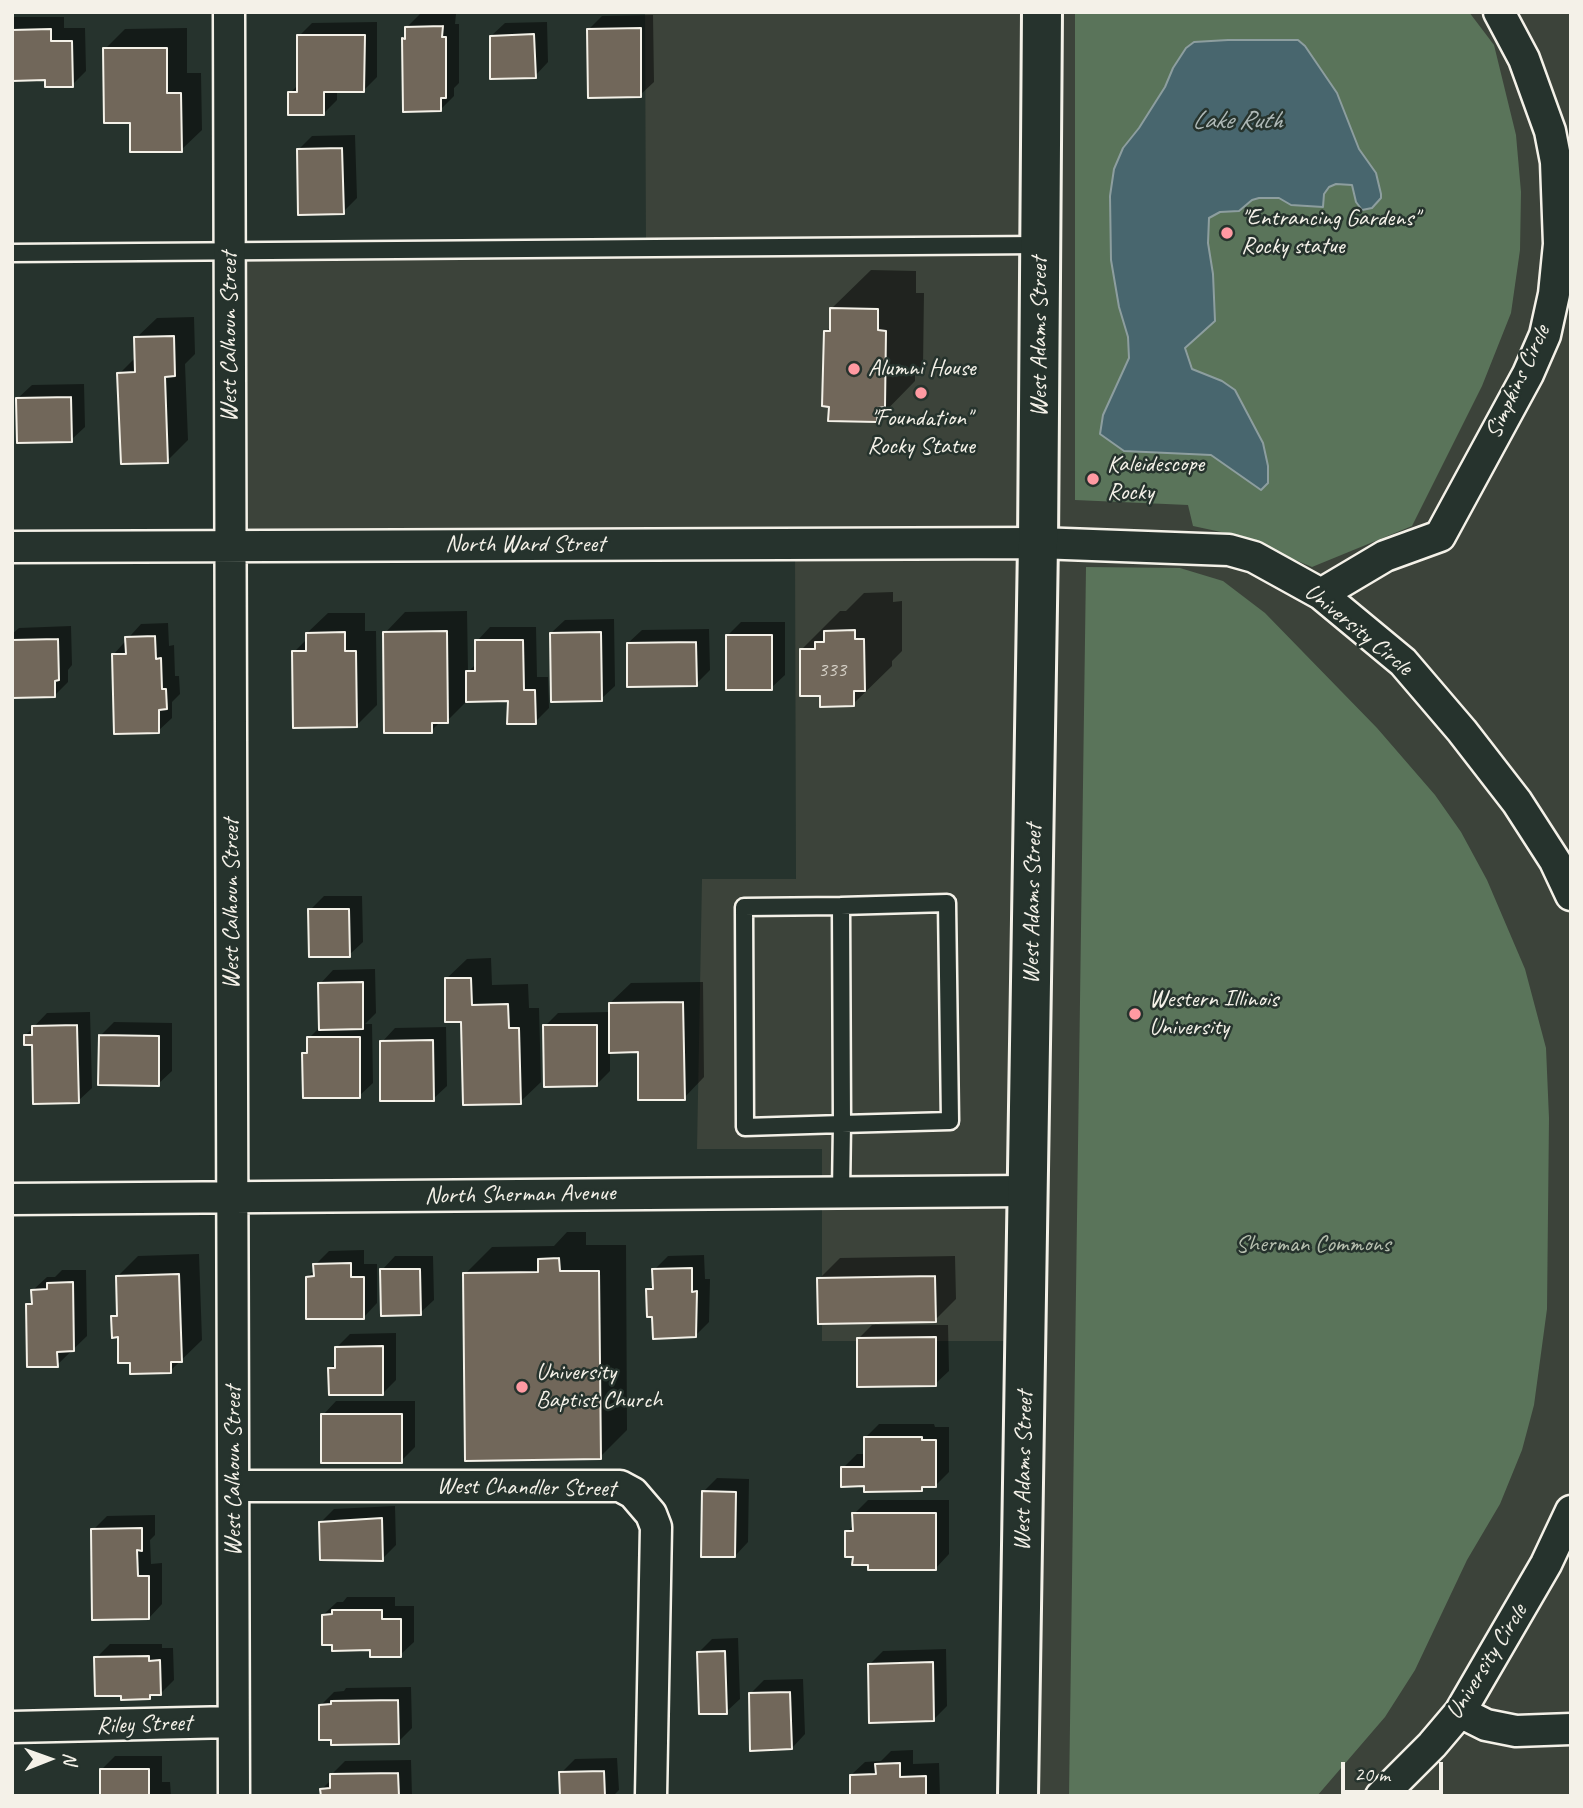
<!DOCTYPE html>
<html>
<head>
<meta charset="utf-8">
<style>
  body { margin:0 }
  #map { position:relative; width:1583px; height:1808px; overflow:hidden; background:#26332d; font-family:Caveat,sans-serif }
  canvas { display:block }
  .frame { position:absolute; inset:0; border:14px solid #f4f1e8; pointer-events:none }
  .north { position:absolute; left:14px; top:1724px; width:70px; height:70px; -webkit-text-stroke:5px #26332d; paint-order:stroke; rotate:89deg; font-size:19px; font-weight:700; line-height:28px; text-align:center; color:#f4f1e8 }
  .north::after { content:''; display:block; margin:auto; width:24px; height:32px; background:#f4f1e8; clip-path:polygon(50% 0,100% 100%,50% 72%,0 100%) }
  .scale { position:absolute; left:1341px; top:1762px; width:102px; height:32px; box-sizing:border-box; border:4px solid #f4f1e8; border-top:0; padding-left:9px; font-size:21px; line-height:24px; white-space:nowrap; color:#f4f1e8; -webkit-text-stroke:5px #26332d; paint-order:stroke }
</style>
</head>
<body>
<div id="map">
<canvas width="1583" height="1808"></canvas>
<div class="frame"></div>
<div class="north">N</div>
<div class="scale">20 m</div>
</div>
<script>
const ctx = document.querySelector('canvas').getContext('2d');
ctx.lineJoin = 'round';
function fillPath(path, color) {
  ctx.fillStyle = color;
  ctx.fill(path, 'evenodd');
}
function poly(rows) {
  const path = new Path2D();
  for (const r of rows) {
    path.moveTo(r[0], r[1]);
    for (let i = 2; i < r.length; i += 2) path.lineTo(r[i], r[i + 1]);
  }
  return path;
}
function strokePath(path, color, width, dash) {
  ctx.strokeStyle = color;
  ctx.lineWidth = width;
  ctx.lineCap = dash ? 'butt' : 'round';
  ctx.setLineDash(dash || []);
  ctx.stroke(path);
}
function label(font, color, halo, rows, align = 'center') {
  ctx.font = font + ' Caveat,sans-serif';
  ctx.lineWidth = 5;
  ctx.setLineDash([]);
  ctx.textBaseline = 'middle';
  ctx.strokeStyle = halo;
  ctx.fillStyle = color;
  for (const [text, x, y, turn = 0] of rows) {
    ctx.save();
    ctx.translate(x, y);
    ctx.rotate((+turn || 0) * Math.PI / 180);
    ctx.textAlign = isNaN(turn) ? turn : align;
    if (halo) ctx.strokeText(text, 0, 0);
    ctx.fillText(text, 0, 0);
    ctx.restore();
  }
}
fillPath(poly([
  [645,12,1571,12,1571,1796,1018,1796,1025,1341,822,1341,822,1149,697,1149,702,879,796,879,795,544,230,546,230,251,646,250]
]), '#3c433a');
fillPath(poly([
  [1075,12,1469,12,1494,45,1516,135,1521,192,1520,250,1511,313,1482,386,1412,526,1312,567,1235,535,1193,526,1188,505,1075,500],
  [1086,567,1180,568,1223,581,1265,613,1377,728,1435,795,1461,832,1487,880,1525,969,1546,1048,1549,1118,1547,1309,1534,1405,1522,1450,1500,1504,1467,1560,1415,1670,1385,1717,1317,1796,1069,1796]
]), '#5a745a');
const water = poly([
  [1228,40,1298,40,1305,46,1337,93,1359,149,1376,173,1381,194,1381,198,1372,208,1362,210,1356,202,1352,185,1336,184,1329,187,1324,194,1323,207,1291,205,1279,198,1259,198,1252,200,1239,211,1220,212,1209,218,1208,243,1213,274,1215,321,1185,348,1192,369,1222,381,1235,390,1263,443,1268,466,1268,483,1261,490,1211,455,1124,451,1100,434,1103,415,1129,358,1128,337,1119,307,1111,260,1110,196,1114,169,1123,148,1139,128,1165,87,1173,68,1186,48,1194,42,1228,40]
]);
fillPath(water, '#48666e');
strokePath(water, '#8d9e9f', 2);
fillPath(poly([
  [420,14,456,14,455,24,459,24,459,83,454,88,454,96,440,110,404,39,406,36,407,27],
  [653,15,654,82,640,95,589,29,602,16],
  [12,17,64,17,64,28,85,28,86,71,72,85,47,79,12,79],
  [377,22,377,77,364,90,337,90,337,100,324,113,290,93,299,84,299,36,312,23],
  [547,22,548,62,535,76,491,36,505,23],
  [187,28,187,73,201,73,202,130,181,150,132,121,105,49,125,29],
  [355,135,357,198,343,212,298,150,312,136],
  [871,270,916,271,916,293,924,293,923,367,915,375,915,381,877,420,826,332,831,326,832,308],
  [194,317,195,354,185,364,188,440,167,461,119,374,137,356,136,338,157,318],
  [84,384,85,427,71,440,18,398,32,385],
  [893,592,893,602,902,601,902,651,892,661,892,666,853,704,821,694,801,650,840,611,846,611,864,593],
  [467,611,468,672,477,663,477,641,490,627,536,627,537,677,548,677,549,708,535,722,509,700,468,700,447,721,441,721,431,731,385,633,405,612],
  [328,613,365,613,365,631,376,631,377,705,356,726,294,652,308,638,307,633],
  [614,619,615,686,601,699,551,633,565,620],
  [741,622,785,622,785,675,771,688,727,636],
  [168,623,169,646,174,645,175,676,179,676,180,694,172,702,172,718,158,731,113,655,141,624],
  [71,626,72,665,68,670,68,682,54,696,12,697,12,634,19,628],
  [709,629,710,670,696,684,628,643,642,630],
  [324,896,362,896,363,942,349,955,310,910],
  [491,958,492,985,528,984,529,1008,539,1008,541,1082,520,1102,463,1020,446,979,467,959],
  [375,969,376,1013,365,1024,372,1024,373,1083,359,1096,304,1054,309,1049,309,1038,321,1026,320,984,333,970],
  [703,982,704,1077,684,1098,639,1050,610,1051,610,1071,596,1085,545,1026,558,1013,610,1012,610,1003,631,983],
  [90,1012,92,1088,78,1101,34,1043,25,1036,47,1013],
  [114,1022,172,1023,172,1071,158,1084,100,1036],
  [446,1027,447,1086,433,1099,382,1042,395,1028],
  [567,1232,586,1232,586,1245,626,1245,627,1430,600,1457,465,1274,492,1247,554,1246],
  [364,1250,364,1264,377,1264,377,1303,364,1317,307,1277,315,1270,315,1265,329,1251],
  [199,1254,202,1340,170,1371,131,1361,113,1317,119,1311,118,1276,138,1256],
  [704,1255,705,1279,710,1279,709,1322,695,1336,653,1315,648,1290,655,1283,654,1270,668,1256],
  [395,1256,433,1256,434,1300,420,1313,382,1270],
  [955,1256,956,1299,935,1320,819,1279,840,1258],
  [62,1270,86,1270,87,1336,57,1365,28,1305,33,1299,33,1290,47,1277,55,1277],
  [872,1325,948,1325,949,1371,935,1384,858,1339],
  [396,1333,396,1380,383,1393,330,1369,337,1362,337,1347,350,1334],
  [336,1401,415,1401,415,1447,401,1461,323,1415],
  [879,1424,934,1424,935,1427,949,1427,949,1472,935,1486,925,1486,921,1489,866,1485,843,1468,857,1454,866,1454,865,1438],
  [717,1478,749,1479,748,1542,735,1556,703,1492],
  [868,1500,949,1500,949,1554,936,1568,854,1555,847,1532,854,1525,854,1514],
  [395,1506,396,1545,382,1559,321,1522,334,1509],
  [155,1515,155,1535,150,1540,151,1564,162,1563,162,1604,149,1618,93,1530,107,1516],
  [347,1597,395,1597,395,1606,414,1606,414,1642,400,1655,372,1649,323,1615,337,1602,343,1602],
  [738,1638,740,1699,726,1712,699,1652,712,1639],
  [110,1644,162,1644,162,1648,173,1648,174,1680,161,1693,154,1693,149,1698,96,1658],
  [946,1649,947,1706,933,1720,870,1664,883,1651],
  [803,1679,805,1734,792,1748,750,1694,764,1680],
  [411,1687,412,1728,398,1742,321,1705,334,1692,344,1691,346,1688],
  [913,1750,913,1764,939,1763,940,1796,852,1796,851,1775,865,1762,881,1761,891,1751],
  [115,1756,162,1756,162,1782,170,1782,171,1796,102,1796,101,1770],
  [617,1758,619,1790,613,1796,562,1796,561,1773,575,1759],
  [411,1760,412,1796,322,1796,322,1789,331,1780,331,1775,345,1761]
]), '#0007');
const building = poly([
  [443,26,442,37,446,37,446,98,441,98,441,111,403,112,402,38,405,39,405,27,443,26],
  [641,28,641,97,588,98,587,29,641,28],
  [51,29,51,41,72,41,73,87,45,87,45,80,12,81,12,30,51,29],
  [534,34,536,78,490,79,490,36,534,34],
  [297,35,365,35,364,92,324,92,324,115,288,115,288,92,297,92,297,35],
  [103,48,167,48,167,93,181,93,182,152,130,152,130,123,104,123,103,48],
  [342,148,344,214,298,215,297,149,342,148],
  [830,308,878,309,878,330,886,331,885,407,878,408,877,422,828,421,829,407,822,406,824,331,830,331,830,308],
  [174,336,175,376,165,377,168,463,121,464,117,373,135,372,134,337,174,336],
  [71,397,72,442,17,443,16,398,71,397],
  [855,630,855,639,864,639,865,691,854,691,854,706,820,707,820,696,800,696,800,649,815,649,815,642,824,642,824,631,855,630],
  [447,631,448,723,432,723,432,733,384,733,383,632,447,631],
  [345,632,345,651,356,651,357,727,293,728,292,651,306,651,306,633,345,632],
  [601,632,602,701,551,702,550,633,601,632],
  [726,635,772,635,772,690,726,690,726,635],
  [155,636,156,659,161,658,162,689,166,689,167,709,159,710,159,733,114,734,112,654,126,654,125,637,155,636],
  [58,639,59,680,55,681,55,697,12,698,12,640,58,639],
  [475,640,523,640,524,690,535,690,536,724,507,724,508,701,466,702,466,671,475,671,475,640],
  [696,642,697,686,627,687,627,643,696,642],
  [308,909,349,909,350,957,309,957,308,909],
  [445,978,471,978,472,1005,508,1004,509,1028,519,1028,521,1104,463,1105,461,1022,445,1022,445,978],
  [363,982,363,1029,319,1030,318,983,363,982],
  [683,1002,685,1100,638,1100,638,1052,609,1053,609,1003,683,1002],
  [77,1025,79,1103,33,1104,32,1045,24,1045,24,1035,32,1035,32,1026,77,1025],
  [543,1025,597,1025,597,1086,544,1087,543,1025],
  [99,1035,159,1036,159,1086,98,1085,99,1035],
  [307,1037,360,1037,360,1098,303,1098,302,1053,307,1053,307,1037],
  [433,1040,434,1101,380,1101,380,1041,433,1040],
  [559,1258,560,1271,599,1271,601,1459,465,1461,463,1273,538,1272,538,1259,559,1258],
  [351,1263,351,1277,364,1277,364,1319,306,1319,306,1277,314,1276,313,1264,351,1263],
  [692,1268,692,1292,697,1291,696,1337,653,1339,652,1317,647,1317,646,1289,653,1289,652,1269,692,1268],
  [380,1269,420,1269,421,1315,381,1316,380,1269],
  [179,1274,182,1362,171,1362,171,1373,130,1374,130,1363,118,1363,118,1337,112,1338,111,1316,117,1316,116,1276,179,1274],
  [935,1276,936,1322,818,1324,817,1278,935,1276],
  [73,1282,74,1351,57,1352,58,1367,27,1367,26,1304,32,1304,31,1290,47,1289,47,1283,73,1282],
  [936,1337,936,1386,857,1387,857,1338,936,1337],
  [383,1346,383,1395,329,1395,328,1368,335,1368,335,1347,383,1346],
  [321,1414,402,1414,402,1463,321,1463,321,1414],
  [864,1437,922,1437,922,1440,936,1440,936,1487,922,1487,922,1491,864,1492,864,1486,841,1487,841,1467,864,1467,864,1437],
  [702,1491,736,1492,735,1557,701,1557,702,1491],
  [852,1513,936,1513,936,1570,868,1570,868,1565,852,1565,853,1557,845,1557,845,1531,853,1531,852,1513],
  [382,1518,383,1561,320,1560,319,1522,382,1518],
  [142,1528,142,1551,137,1550,138,1576,149,1576,149,1619,92,1620,91,1529,142,1528],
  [332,1610,382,1610,382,1619,401,1619,401,1657,370,1657,370,1650,332,1651,332,1645,322,1645,322,1615,332,1614,332,1610],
  [725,1651,727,1714,699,1714,697,1652,725,1651],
  [149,1656,149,1661,160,1660,161,1695,150,1695,150,1699,121,1700,121,1696,95,1696,94,1657,149,1656],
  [933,1662,934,1721,869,1723,868,1664,933,1662],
  [790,1692,792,1749,750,1751,749,1693,790,1692],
  [398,1700,399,1744,331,1745,331,1740,319,1740,319,1705,331,1704,331,1701,398,1700],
  [900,1763,900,1777,926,1776,926,1796,850,1796,850,1775,876,1774,875,1764,900,1763],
  [100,1769,149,1769,149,1795,158,1796,100,1796,100,1769],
  [604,1771,605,1796,560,1796,559,1772,604,1771],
  [398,1773,399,1796,321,1796,320,1789,330,1788,330,1774,398,1773]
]);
fillPath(building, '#71675a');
strokePath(building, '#f4f1e8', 2);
const lane = poly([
  [12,253,1040,245],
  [841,1192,842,1124,841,906,947,903,950,1121,842,1124,745,1127,744,907,841,906]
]);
const street = poly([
  [229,12,234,1796],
  [12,547,1038,543,1229,550,1254,557,1321,594,1403,662,1462,731,1517,802,1555,861,1571,895],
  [1321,594,1385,556,1440,536,1528,374,1545,335,1554,294,1559,244,1556,162,1550,131,1524,59,1499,12],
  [12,1199,1028,1191],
  [234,1486,620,1486,633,1493,651,1514,656,1527,651,1796],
  [1460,1712,1486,1725,1516,1731,1571,1729],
  [12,1727,233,1722],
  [1381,1796,1432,1745,1460,1712,1546,1564,1571,1511]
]);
const secondary = poly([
  [1018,1796,1038,543,1042,12]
]);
strokePath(lane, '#f4f1e8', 21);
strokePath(street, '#f4f1e8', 35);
strokePath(secondary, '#f4f1e8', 44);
strokePath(lane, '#26332d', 16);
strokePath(street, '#26332d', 30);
strokePath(secondary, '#26332d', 38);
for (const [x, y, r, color] of [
  [1227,233,7,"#ff9aa2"],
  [854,369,7,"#ff9aa2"],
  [921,393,7,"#ff9aa2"],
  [1093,479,7,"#ff9aa2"],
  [1135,1014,7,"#ff9aa2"],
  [522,1387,7,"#ff9aa2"]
]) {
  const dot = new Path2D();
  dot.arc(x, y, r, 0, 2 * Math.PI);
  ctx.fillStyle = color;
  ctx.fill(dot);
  strokePath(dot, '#26332d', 2.5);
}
label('21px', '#d3cec4', null, [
  ["333",832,670]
]);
label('24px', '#f4f1e8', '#26332d', [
  ["\"Entrancing Gardens\"",1241,219],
  ["Rocky statue",1241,247],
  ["Alumni House",868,369],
  ["\"Foundation\"",921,419,"center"],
  ["Rocky Statue",921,447,"center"],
  ["Kaleidescope",1107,465],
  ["Rocky",1107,493],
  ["Western Illinois",1149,1000],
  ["University",1149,1028],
  ["University",536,1373],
  ["Baptist Church",536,1401]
], 'left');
label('24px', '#f4f1e8', '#26332d', [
  ["West Calhoun Street",230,337,-90],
  ["West Adams Street",1040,337,-90],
  ["Simpkins Circle",1518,382,-65],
  ["North Ward Street",525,545],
  ["University Circle",1358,630,39],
  ["West Calhoun Street",232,904,-90],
  ["West Adams Street",1033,904,-89],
  ["North Sherman Avenue",520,1195,-1],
  ["West Calhoun Street",234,1471,-90],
  ["West Adams Street",1024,1471,-89],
  ["West Chandler Street",526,1488,1],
  ["University Circle",1487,1662,-58],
  ["Riley Street",144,1725,-2]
]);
label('24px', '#b6bfaf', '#26332d', [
  ["Sherman Commons",1313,1245]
]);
label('italic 26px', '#afb9b7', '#26332d', [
  ["Lake Ruth",1237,121]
]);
</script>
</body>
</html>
